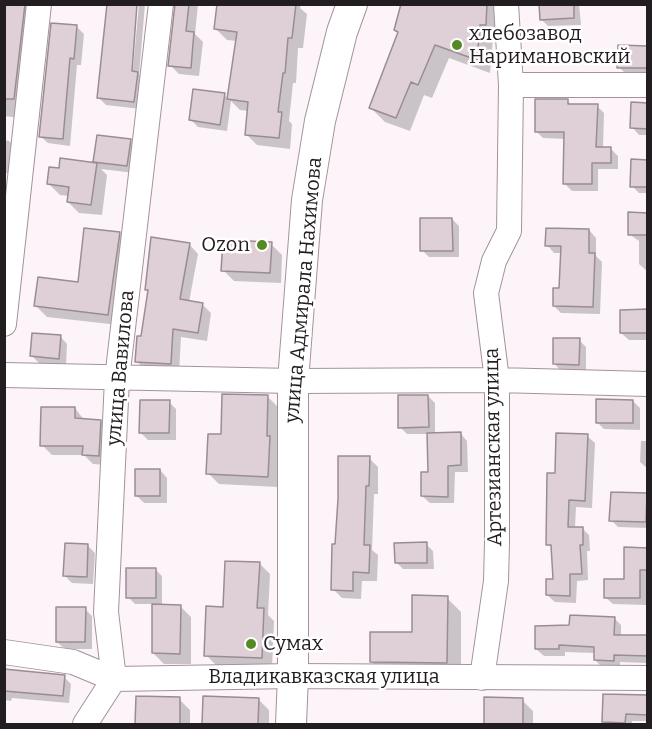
<!DOCTYPE html>
<html>
<head>
<meta charset="utf-8">
<style>
  body { margin:0 }
  #map { position:relative; width:652px; height:729px; overflow:hidden; background:#fdf4f9; font-family:Bitter,serif }
  canvas { display:block }
  .frame { position:absolute; inset:0; border:6px solid #221d20; pointer-events:none }
</style>
</head>
<body>
<div id="map">
<canvas width="652" height="729"></canvas>
<div class="frame"></div>
</div>
<script>
const ctx = document.querySelector('canvas').getContext('2d');
ctx.lineJoin = 'round';
function fillPath(path, color) {
  ctx.fillStyle = color;
  ctx.fill(path, 'evenodd');
}
function poly(rows) {
  const path = new Path2D();
  for (const r of rows) {
    path.moveTo(r[0], r[1]);
    for (let i = 2; i < r.length; i += 2) path.lineTo(r[i], r[i + 1]);
  }
  return path;
}
function strokePath(path, color, width, dash) {
  ctx.strokeStyle = color;
  ctx.lineWidth = width;
  ctx.lineCap = dash ? 'butt' : 'round';
  ctx.setLineDash(dash || []);
  ctx.stroke(path);
}
function label(font, color, halo, rows, align = 'center') {
  ctx.font = font + ' Bitter,serif';
  ctx.lineWidth = 5;
  ctx.setLineDash([]);
  ctx.textBaseline = 'middle';
  ctx.strokeStyle = halo;
  ctx.fillStyle = color;
  for (const [text, x, y, turn = 0] of rows) {
    ctx.save();
    ctx.translate(x, y);
    ctx.rotate((+turn || 0) * Math.PI / 180);
    ctx.textAlign = isNaN(turn) ? turn : align;
    if (halo) ctx.strokeText(text, 0, 0);
    ctx.fillText(text, 0, 0);
    ctx.restore();
  }
}
fillPath(poly([
  [4,4,33,4,20,118,4,116],
  [139,4,145,4,139,75,144,80,141,109,106,105,99,98,129,79,132,79],
  [176,4,198,4,195,34,203,42,199,76,179,74,170,65],
  [219,4,301,4,300,8,307,14,303,48,298,48,296,83,293,83,289,121,292,124,290,149,257,145,246,134,249,111,240,110,231,101,227,131,198,127,190,119,224,95,228,99,237,41,227,40,216,29],
  [403,4,501,4,500,39,493,38,490,73,449,58,432,98,424,95,410,131,385,122,371,108,399,33,396,30],
  [541,4,579,4,581,25,548,26,541,19],
  [77,27,84,34,81,65,77,65,70,146,48,143,40,136],
  [648,47,648,75,626,74,619,67],
  [567,101,572,105,597,106,604,113,603,149,611,149,618,156,618,169,598,169,598,191,572,191,565,184,566,139,543,138,536,131],
  [648,104,648,135,639,135,632,127],
  [4,140,9,141,16,148,14,174,4,173],
  [130,140,137,148,134,173,101,169,107,175,102,215,79,213,68,202,69,196,60,195,49,184,60,170,61,160,97,164,95,162],
  [648,161,648,193,639,193,632,186],
  [648,214,648,272,639,264,639,241,629,234],
  [452,219,459,226,459,257,429,257,422,250],
  [589,230,596,238,596,256,602,262,600,314,561,313,554,306,560,290,562,253,554,253,547,245],
  [119,233,130,244,119,325,47,317,36,306,79,283],
  [153,239,190,245,198,254,189,302,202,304,211,313,207,341,181,337,179,372,146,370,137,362,149,291,147,289],
  [271,244,282,255,281,283,234,281,223,270],
  [648,311,648,340,629,340,621,333],
  [60,336,67,344,66,365,39,363,32,356],
  [579,340,586,347,586,371,561,371,554,363],
  [267,396,278,407,277,446,280,449,278,487,219,484,208,473,223,436],
  [428,396,435,403,435,434,460,433,467,441,468,472,455,472,454,503,430,503,422,496,430,473,429,434,407,434,400,427],
  [633,401,640,408,640,430,604,429,597,422],
  [169,402,176,409,176,440,148,440,141,433],
  [75,408,84,420,100,421,110,431,108,465,93,464,84,455,52,455,42,445],
  [587,436,595,443,592,508,576,507,575,528,582,528,589,535,590,551,587,551,588,580,577,581,576,603,555,602,547,595,555,581,553,549,548,544,556,475],
  [641,441,648,441,648,469,640,462],
  [369,458,378,467,378,494,374,494,372,550,378,555,377,581,362,581,361,599,342,598,333,589],
  [160,470,167,478,167,503,144,503,136,495],
  [646,495,648,528,618,527,611,520],
  [426,544,433,551,434,569,403,569,396,562],
  [88,546,95,553,93,584,72,583,65,576],
  [648,549,646,605,613,604,605,597,626,581],
  [259,563,270,574,268,615,274,621,272,668,217,666,206,655,225,609],
  [155,569,162,576,162,606,180,606,191,617,191,664,164,664,153,653,154,604,135,604,128,597],
  [447,598,461,612,461,676,386,676,372,662,413,633],
  [85,609,92,616,92,649,65,649,57,642],
  [614,618,621,625,621,636,648,637,648,663,620,662,620,667,602,667,595,660,595,653,565,652,565,656,544,656,536,649,571,627],
  [4,670,64,677,71,684,69,703,12,698,11,701,4,700],
  [648,695,648,721,632,721,632,724,606,724,603,722],
  [204,698,258,699,269,710,269,724,203,724],
  [179,699,190,710,190,724,136,724],
  [486,699,522,700,533,711,533,724,486,724]
]), '#0003');
const building = poly([
  [4,4,25,4,14,99,4,99,4,4],
  [107,4,137,4,132,71,138,72,134,102,97,98,107,4],
  [175,4,189,4,186,31,194,32,191,68,168,66,175,4],
  [217,4,296,4,292,38,288,38,285,73,283,73,278,112,282,112,279,138,245,135,248,102,227,99,237,32,214,29,217,4],
  [401,4,487,4,486,25,480,25,477,60,435,45,418,85,411,82,396,118,369,108,398,32,394,30,401,4],
  [539,4,574,4,574,18,540,20,539,4],
  [51,23,77,25,74,59,70,58,63,139,39,137,51,23],
  [618,45,648,46,648,68,617,68,618,45],
  [193,89,225,93,220,125,189,120,193,89],
  [535,99,568,99,568,104,598,104,596,147,611,147,611,163,592,163,592,184,563,184,564,132,535,132,535,99],
  [631,102,648,103,648,129,630,128,631,102],
  [97,135,131,139,127,166,93,162,97,135],
  [60,158,97,163,91,205,67,202,69,187,47,184,49,167,59,168,60,158],
  [631,159,648,160,648,187,630,187,631,159],
  [628,212,648,213,648,235,628,235,628,212],
  [420,218,452,218,453,251,420,251,420,218],
  [84,228,120,232,108,315,34,306,38,277,78,282,84,228],
  [546,228,589,229,589,253,595,253,593,307,553,306,553,288,559,288,561,246,545,246,546,228],
  [151,237,190,243,180,299,203,303,198,333,173,329,171,364,135,362,137,336,141,336,148,290,145,290,151,237],
  [223,240,272,242,270,273,221,271,223,240],
  [648,309,648,333,620,333,620,310,648,309],
  [32,333,61,335,59,359,30,356,32,333],
  [553,338,580,338,579,365,553,364,553,338],
  [222,394,268,395,267,436,270,436,268,477,206,474,208,434,221,434,222,394],
  [398,395,428,395,429,427,398,428,398,395],
  [596,399,633,400,633,423,596,423,596,399],
  [140,400,170,400,169,433,139,433,140,400],
  [41,407,75,407,75,418,101,420,99,456,82,455,83,446,40,446,41,407],
  [461,432,461,465,448,466,448,497,421,496,421,472,428,472,427,433,461,432],
  [556,433,588,434,585,501,569,500,568,527,583,527,583,545,580,545,582,574,570,574,570,596,546,595,546,579,553,579,551,545,546,545,547,473,555,473,556,433],
  [338,456,370,456,369,486,366,486,364,545,370,545,369,573,353,572,353,591,331,590,332,544,335,544,338,499,338,456],
  [135,469,160,469,160,496,135,496,135,469],
  [611,492,647,493,646,522,609,521,611,492],
  [427,542,427,563,395,563,394,543,427,542],
  [65,543,88,544,87,577,63,576,65,543],
  [624,547,648,548,648,570,640,570,640,598,604,598,604,579,624,579,624,547],
  [225,561,260,562,257,608,264,608,262,658,204,656,206,606,223,607,225,561],
  [126,568,156,568,156,598,126,598,126,568],
  [412,595,448,596,447,663,370,662,370,632,412,632,412,595],
  [152,604,181,605,180,654,152,653,152,604],
  [56,607,86,607,85,642,56,642,56,607],
  [570,615,615,617,614,635,648,635,648,656,614,655,614,661,594,660,594,647,559,645,559,649,535,649,535,626,569,625,570,615],
  [4,669,65,675,63,696,4,691,4,669],
  [603,694,648,695,648,715,626,714,625,723,602,722,603,694],
  [136,696,180,697,180,724,135,724,136,696],
  [203,696,259,698,258,724,202,724,203,696],
  [484,697,523,698,523,724,484,724,484,697]
]);
fillPath(building, '#dfd0d8');
strokePath(building, '#9a8c94', 1.5);
const minor = poly([
  [511,85,648,85],
  [4,324,39,4],
  [4,375,293,381,497,380,648,384],
  [4,652,73,662,114,679,293,676,648,678],
  [482,678,496,581,497,543,497,380,486,293,494,261,509,231,511,85,506,4],
  [85,724,114,679,106,612,117,379,161,4]
]);
const major = poly([
  [291,724,293,676,293,381,307,200,320,121,342,32,352,4]
]);
strokePath(minor, '#a2939b', 26);
strokePath(major, '#a2939b', 32);
strokePath(minor, '#fff', 24);
strokePath(major, '#fff', 30);
for (const [x, y, r, color] of [
  [457,45,6,"#548923"],
  [262,245,6,"#548923"],
  [251,644,6,"#548923"]
]) {
  const dot = new Path2D();
  dot.arc(x, y, r, 0, 2 * Math.PI);
  ctx.fillStyle = color;
  ctx.fill(dot);
  strokePath(dot, '#fff', 2);
}
label('20px', '#221d20', '#fff', [
  ["хлебозавод",469,34],
  ["Наримановский",469,57],
  ["Ozon",250,245,"right"],
  ["Сумах",263,644]
], 'left');
label('20px', '#221d20', '#fff', [
  ["улица Адмирала Нахимова",304,290,-85],
  ["улица Вавилова",121,368,-85],
  ["Артезианская улица",494,447,-91],
  ["Владикавказская улица",324,677]
]);
</script>
</body>
</html>
